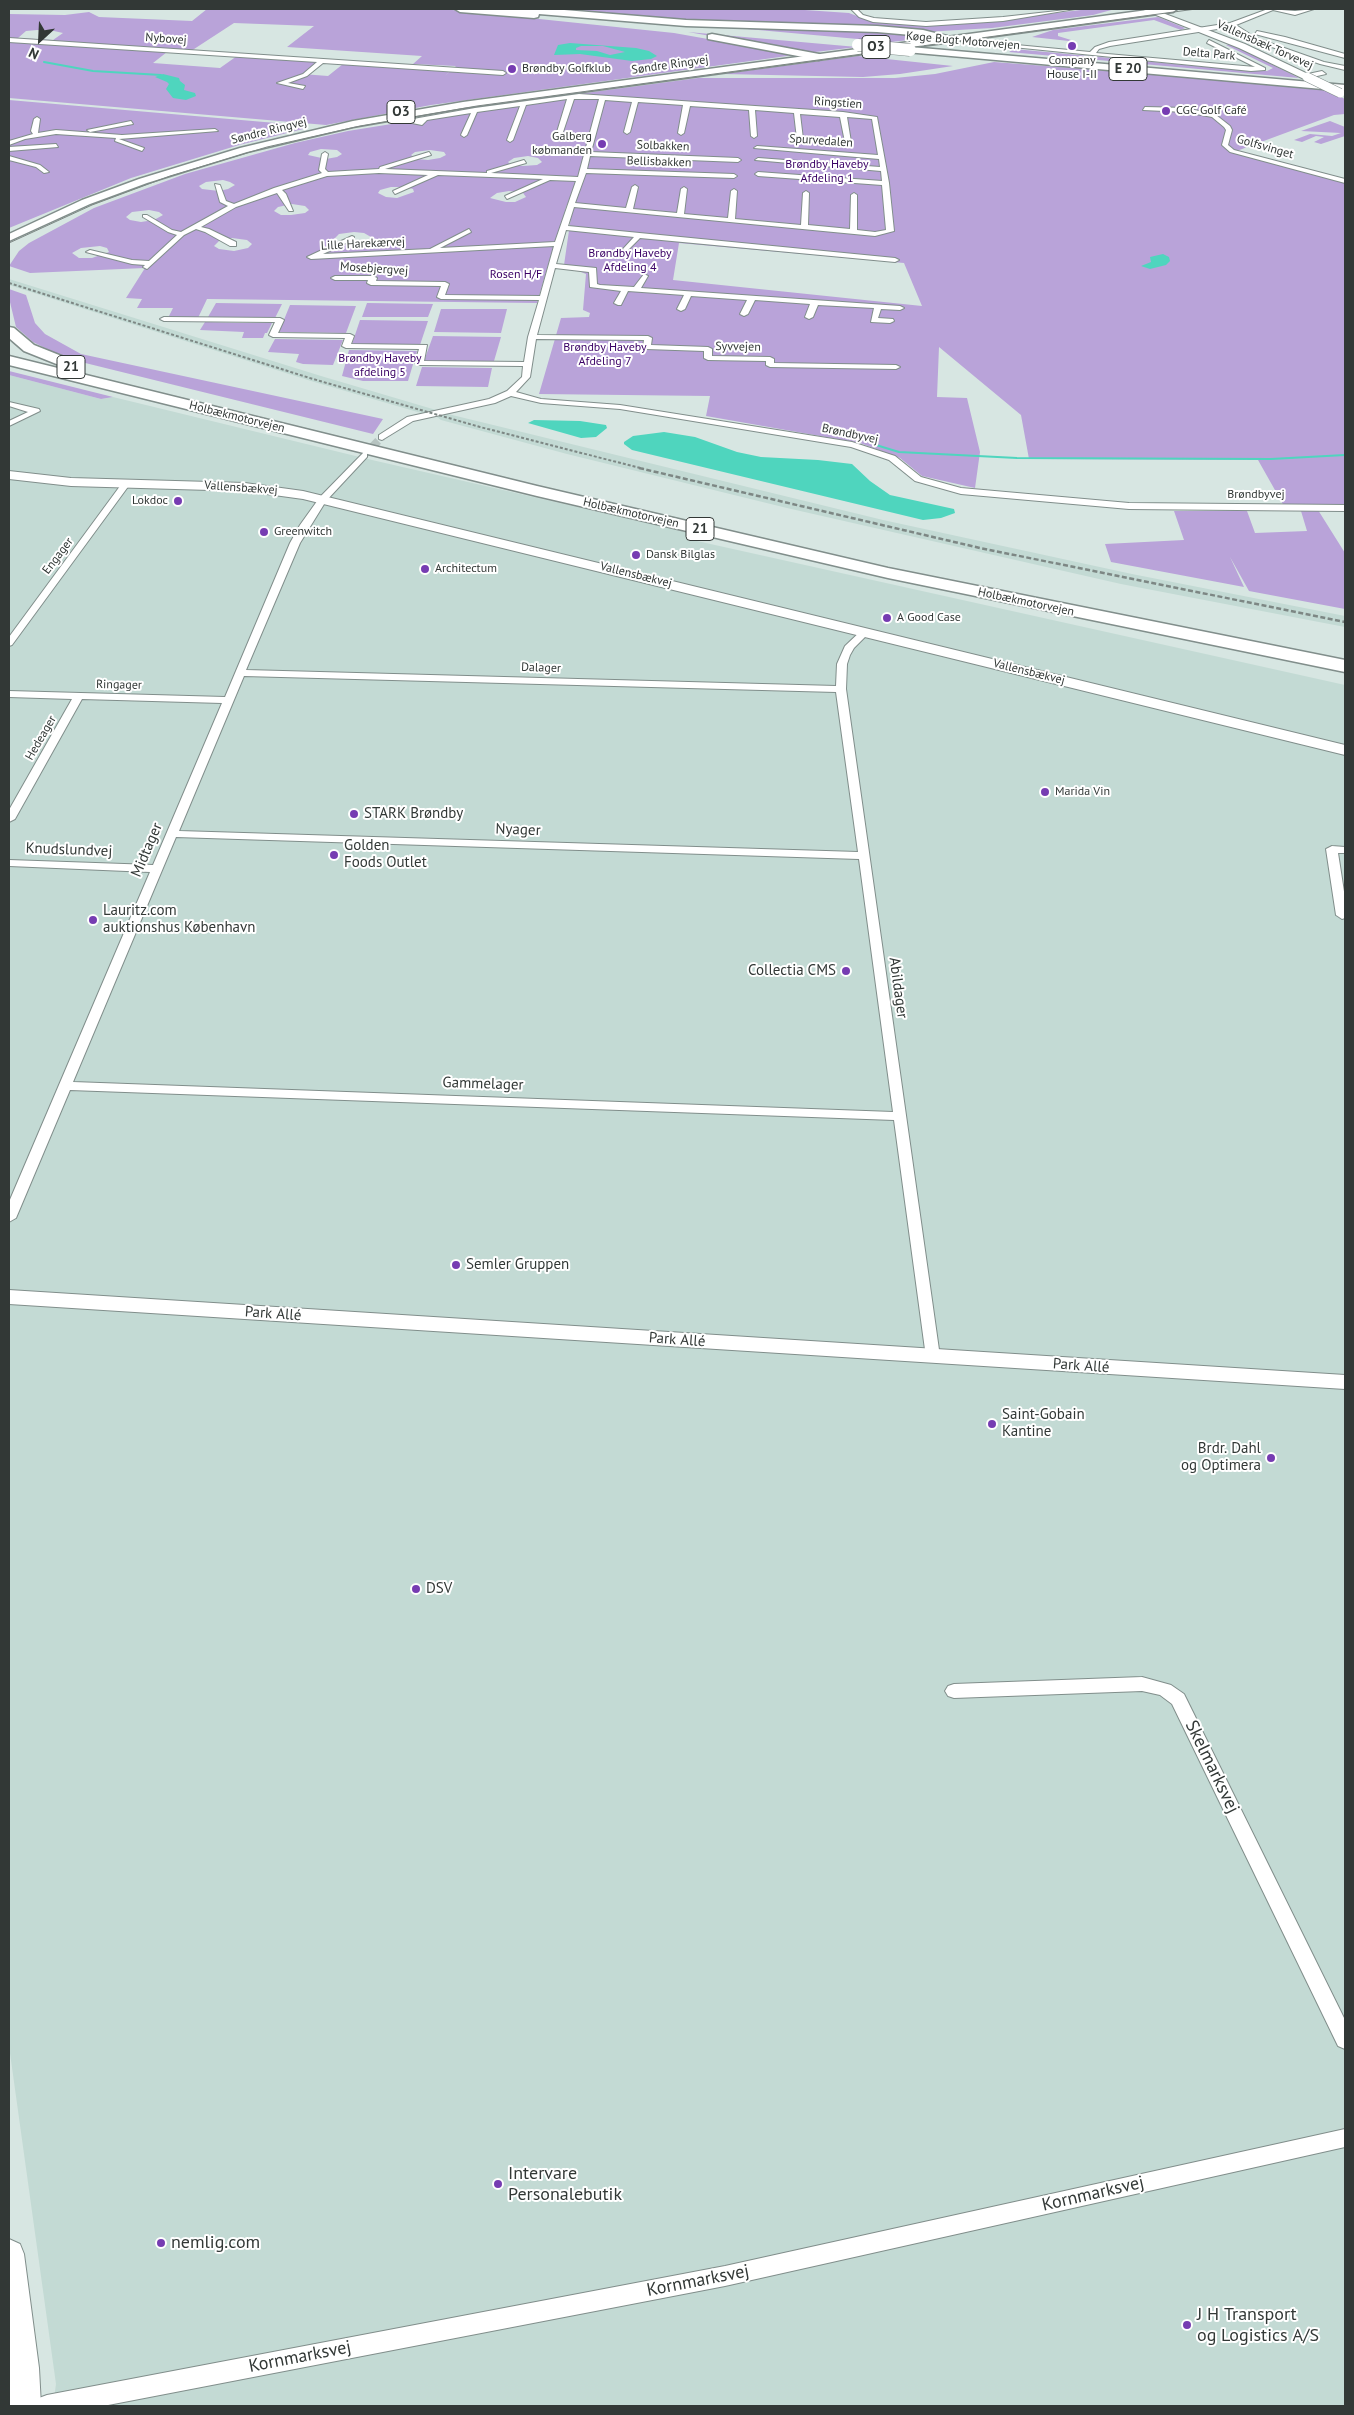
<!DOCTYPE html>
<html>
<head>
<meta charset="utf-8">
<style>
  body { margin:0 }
  #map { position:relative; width:1354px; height:2415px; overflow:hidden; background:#d7e6e2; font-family:"PT Sans",sans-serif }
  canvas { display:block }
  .frame { position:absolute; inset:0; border:10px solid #323836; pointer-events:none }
  .north { position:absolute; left:15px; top:15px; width:50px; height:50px; -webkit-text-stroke:4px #fff; paint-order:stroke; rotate:205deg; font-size:14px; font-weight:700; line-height:20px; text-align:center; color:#323836 }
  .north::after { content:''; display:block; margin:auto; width:18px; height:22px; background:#323836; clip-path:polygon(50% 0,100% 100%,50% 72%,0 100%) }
</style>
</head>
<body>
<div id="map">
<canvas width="1354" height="2415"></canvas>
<div class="frame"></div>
<div class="north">N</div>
</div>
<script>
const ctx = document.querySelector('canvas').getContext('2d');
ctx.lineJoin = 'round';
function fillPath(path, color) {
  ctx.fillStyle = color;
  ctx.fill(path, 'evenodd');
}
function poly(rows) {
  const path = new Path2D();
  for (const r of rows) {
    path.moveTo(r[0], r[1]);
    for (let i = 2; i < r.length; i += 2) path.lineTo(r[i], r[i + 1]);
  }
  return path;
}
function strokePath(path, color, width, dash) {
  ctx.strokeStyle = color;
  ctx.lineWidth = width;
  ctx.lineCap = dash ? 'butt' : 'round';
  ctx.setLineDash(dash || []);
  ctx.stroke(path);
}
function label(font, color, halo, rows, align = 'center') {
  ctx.font = font + ' "PT Sans",sans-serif';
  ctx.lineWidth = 4;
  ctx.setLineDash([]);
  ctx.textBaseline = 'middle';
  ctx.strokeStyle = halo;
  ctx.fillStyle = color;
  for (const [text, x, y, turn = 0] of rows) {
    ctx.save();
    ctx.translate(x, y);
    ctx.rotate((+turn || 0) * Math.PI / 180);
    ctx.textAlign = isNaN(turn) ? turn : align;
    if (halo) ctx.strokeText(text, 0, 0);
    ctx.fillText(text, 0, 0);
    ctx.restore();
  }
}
fillPath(poly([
  [9,279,321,376,436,410,421,413,311,381,9,285],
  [9,375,101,399,113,397,372,460,695,534,688,539,1345,685,1345,2406,53,2406,56,2384,9,2046],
  [444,413,883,520,1132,574,1345,616,1345,627,1121,584,787,508,567,454,441,420,434,415]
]), '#c3dad4');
fillPath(poly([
  [207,9,443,9,674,33,792,54,787,56,431,105,326,125,9,98,9,14,65,15,89,12,99,17,192,21],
  [234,23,314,26,287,47,422,56,413,64,456,66,445,76,450,71,343,64,328,76,302,74,319,62,237,56,220,68,153,63,167,52,191,51],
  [37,30,54,31,63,33,53,40,18,38,26,31],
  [528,9,790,9,849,13,870,21,911,25,966,24,1089,9,1115,9,1093,15,992,28,925,32,695,22],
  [1158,17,1185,28,1181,30,1154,20,1058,33,1058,36,1071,40,1069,41,1032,37,1053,30],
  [725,27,868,30,936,37,891,42],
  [688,32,857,47,807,53],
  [1231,44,1299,78,1009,52,1014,49,1250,71,1267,71,1273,68,1226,45],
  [858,56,953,66,900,74,863,77,723,74],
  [994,62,1318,87,1345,99,1345,114,1334,115,1234,152,1345,181,1345,506,1284,506,1258,460,1029,459,1021,415,939,347,937,397,967,398,980,452,975,488,922,476,900,458,860,443,706,416,710,396,539,394,561,318,589,317,590,313,583,310,586,274,564,265,575,189,566,207,556,248,553,248,537,303,207,299,198,318,168,318,173,308,137,308,142,299,126,298,145,268,30,273,9,266,19,251,29,243,94,208,185,174,295,143,348,131,578,94,698,78,895,78,935,74],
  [321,149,337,150,342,154,337,157,326,159,308,155,310,152],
  [430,150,444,152,446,155,440,158,428,160,417,159,411,155,415,152],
  [528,156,538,158,542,162,537,165,523,166,511,165,508,162,514,158],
  [223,180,230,182,235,185,228,189,219,191,202,189,199,186,206,182],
  [391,187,406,187,413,189,414,192,397,198,386,197,378,193,380,190],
  [509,191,523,193,526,197,515,202,506,202,490,198,497,193],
  [292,204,305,206,309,210,305,213,291,215,281,215,274,211,278,207],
  [149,210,159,212,163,215,154,220,141,222,130,220,126,217,132,212],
  [354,232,364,233,371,237,368,241,354,244,339,243,334,239,339,234],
  [232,238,247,240,252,244,248,248,234,251,219,249,214,246,219,241],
  [679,243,904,263,922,306,673,280],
  [100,246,107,248,109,252,92,258,79,258,72,253,81,248],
  [9,100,299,125,303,129,239,145,131,178,9,228],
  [1330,121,1345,127,1345,136,1321,144,1314,142,1324,137,1316,136,1302,142,1294,140,1310,134,1332,136,1341,133,1301,131],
  [9,289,26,295,35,323,45,334,81,354,383,419,373,434,65,358,33,342,16,327,9,298],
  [216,303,282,304,275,318,208,317],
  [367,303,433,304,428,317,362,317],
  [290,305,356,306,346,333,279,332],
  [441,309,507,309,501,333,434,332],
  [360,320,428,321,420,345,352,344],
  [205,322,241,323,272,323,267,333,259,333,265,333,263,338,242,338,244,332,200,330],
  [433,336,501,337,494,361,424,361],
  [275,339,343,340,333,365,303,364,296,362,299,354,268,352],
  [349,350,417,351,408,381,363,381,342,376],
  [422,367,492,368,488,387,416,386],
  [9,371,113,397,101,399,9,375],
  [1318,510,1345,553,1345,609,1249,591,1230,557,1244,587,1111,562,1105,544,1184,540,1174,511,1247,511,1255,533,1307,531,1301,511]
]), '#b9a3d9');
fillPath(poly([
  [570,43,636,48,649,51,657,56,651,59,632,61,580,54,554,55,558,45],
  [581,46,603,46,625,52,610,55,597,51,576,50,576,48],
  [163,74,179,78,180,81,185,85,184,90,195,93,196,96,186,100,173,98,166,89,169,84,167,82,155,77],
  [1163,254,1169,257,1170,261,1166,265,1150,269,1141,266,1151,262,1150,257],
  [534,420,580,421,606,425,607,428,596,437,581,438,528,423],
  [664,432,695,437,737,452,761,457,818,460,852,464,870,481,890,495,954,509,955,513,941,518,923,520,632,450,624,444,624,442,633,436]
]), '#4fd5be');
strokePath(poly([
  [44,62,93,71,161,75],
  [876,445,899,452,1017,458,1271,459,1345,455]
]), '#4fd5be', 2);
strokePath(poly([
  [364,455,382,437]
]), '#b6c3c0', 8, [8, 4]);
const street = poly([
  [851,9,857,9,863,15,874,18,926,22,1003,17,1075,9,1003,21,926,26,873,22,859,17,851,9],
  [1268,9,1295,11,1314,9,1295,15,1273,10,1236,25,1256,38,1324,62,1345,66,1345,70,1320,64,1252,40,1230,27,1110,46,1099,49,1096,53,1255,67,1207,43,1209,40,1265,68,1265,70,1251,71,1003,46,1006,44,1090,52,1095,47,1109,42,1230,23,1268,9],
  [1257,31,1285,37,1345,54,1345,58,1255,34,1257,31],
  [9,38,503,71,506,73,503,75,323,63,307,76,288,83,305,86,303,89,277,83,303,74,317,62,9,42,9,38],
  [579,94,843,112,877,117,889,183,894,231,875,236,574,207,568,226,895,258,899,260,895,262,640,238,627,251,623,249,634,237,566,230,556,264,596,268,597,284,600,285,634,287,644,274,648,276,641,288,900,306,904,308,900,310,881,309,878,318,893,319,894,321,890,323,871,322,874,308,818,305,813,317,809,319,805,317,810,304,755,300,748,314,744,316,740,314,747,300,691,296,685,309,681,311,677,309,684,295,628,291,621,305,618,305,614,303,621,291,590,287,589,272,555,268,537,335,648,336,652,338,651,345,708,347,712,349,712,356,770,357,774,359,774,363,896,365,900,367,896,369,770,367,766,365,766,361,708,360,704,358,704,351,647,349,643,347,644,340,536,339,530,377,516,392,541,399,620,405,852,442,895,456,921,477,961,488,1129,503,1345,505,1345,511,1129,509,961,494,915,481,889,460,851,447,620,409,541,403,511,396,495,403,413,421,382,440,379,439,379,435,407,417,489,399,507,391,522,377,523,366,419,365,415,363,419,349,346,348,342,346,345,338,273,337,269,335,275,322,164,321,160,319,164,317,280,318,284,320,278,333,350,334,354,336,351,344,427,345,424,361,524,362,528,337,539,300,441,299,437,297,441,286,371,285,367,283,368,280,335,280,331,278,335,276,373,276,377,278,376,281,445,282,449,284,445,295,540,296,554,246,311,259,307,257,352,236,354,237,354,239,323,254,430,249,469,229,471,232,440,248,555,242,576,181,550,180,507,199,505,196,543,179,438,175,395,194,393,191,428,175,379,173,327,176,282,190,286,194,293,211,289,211,277,193,236,207,201,227,209,229,236,242,236,246,230,246,205,232,196,229,184,235,147,269,143,267,145,265,132,264,86,252,90,250,132,260,149,261,177,235,168,232,143,217,143,215,147,215,172,230,181,232,228,206,220,202,215,184,220,185,226,201,234,204,274,188,322,173,319,170,322,154,325,152,328,154,325,169,328,172,379,169,380,167,429,152,431,155,385,169,487,173,487,171,524,160,526,163,491,173,578,177,599,99,574,99,563,132,560,134,557,132,567,99,526,105,513,140,510,142,507,140,520,106,477,112,467,135,464,137,461,135,471,113,427,120,422,125,402,121,475,108,579,94],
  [605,100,632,102,624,132,627,134,630,132,638,102,683,105,678,133,681,135,684,133,690,106,749,110,751,136,754,138,757,136,755,110,794,113,797,139,800,141,803,139,800,114,840,117,845,142,848,144,851,142,847,117,872,119,878,155,757,146,754,148,879,159,880,167,758,158,755,160,881,171,882,181,758,172,755,174,758,176,882,185,886,230,875,232,857,230,857,195,854,193,851,195,850,229,808,225,809,193,806,191,803,193,801,225,735,219,737,191,734,189,731,191,728,218,684,214,687,189,684,187,681,189,677,213,633,209,638,187,635,185,632,187,626,208,575,203,586,173,734,178,737,176,734,174,587,169,590,156,738,162,741,160,738,158,591,152,605,100],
  [1145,107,1186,108,1216,115,1230,126,1232,130,1228,145,1234,150,1345,179,1345,183,1230,152,1222,145,1226,130,1224,127,1212,117,1186,112,1143,110,1145,107],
  [37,117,40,119,38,133,56,130,122,135,215,129,218,131,119,139,144,148,142,151,115,141,116,138,56,134,25,139,9,145,9,141,33,134,31,131,34,119,37,117],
  [131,121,133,124,90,132,87,130,131,121],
  [56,144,58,147,9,151,9,147,56,144],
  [9,156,40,165,49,172,44,173,36,167,9,160,9,156],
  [9,402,39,409,40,411,9,426,9,421,28,412,9,406,9,402],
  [364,452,367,453,367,457,326,501,300,543,246,670,836,686,837,664,845,646,863,629,871,631,854,648,850,655,847,664,846,689,940,1357,938,1361,933,1362,928,1361,926,1357,894,1120,70,1090,16,1218,9,1222,9,1202,150,872,9,866,9,860,153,865,222,703,82,699,15,819,9,822,9,810,72,699,9,697,9,691,225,697,290,543,300,525,320,497,364,452],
  [244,676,836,692,858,852,179,831,244,676],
  [176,837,859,859,893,1112,73,1082,176,837],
  [123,482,130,484,12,645,9,646,9,637,123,482],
  [1332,846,1345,847,1345,853,1338,853,1345,898,1345,918,1342,919,1336,915,1326,849,1332,846],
  [1142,1677,1171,1685,1184,1694,1345,2020,1345,2049,1338,2046,1172,1704,1160,1695,1142,1691,954,1698,948,1696,945,1691,948,1686,954,1684,1142,1677],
  [1345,2129,1345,2147,725,2286,103,2406,36,2406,39,2398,47,2395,725,2266,1345,2129]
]);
const secondary = poly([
  [1141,9,1152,9,1245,44,1308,74,1322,71,1326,74,1304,79,1239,48,1141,9],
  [9,471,71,478,245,483,303,491,1345,745,1345,755,303,499,245,491,71,486,9,479,9,471],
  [9,1290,1345,1375,1345,1389,9,1304,9,1290],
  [9,2239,20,2244,24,2254,39,2368,41,2406,9,2406,9,2239]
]);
const primary = poly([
  [1155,9,1177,9,1173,12,463,108,353,127,247,152,147,183,90,204,9,241,9,234,82,200,139,179,240,148,353,121,463,102,1155,9]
]);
const highway = poly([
  [455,9,552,9,686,20,877,26,923,30,947,36,948,38,943,41,923,36,877,32,686,26,539,14,538,17,534,18,460,12,455,9],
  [712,34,819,54,825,57,819,60,708,39,708,35,712,34],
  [910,47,1345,85,1345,91,906,52,906,48,910,47],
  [9,327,14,328,34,345,64,357,67,360,59,365,24,351,9,338,9,327],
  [9,356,537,486,888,568,1345,660,1345,672,888,578,537,496,9,365,9,356]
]);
strokePath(street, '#818e8b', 2);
strokePath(secondary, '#818e8b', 2);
strokePath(primary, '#818e8b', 3);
strokePath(highway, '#818e8b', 3);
fillPath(street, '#fff');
fillPath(secondary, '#fff');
fillPath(primary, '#fff');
fillPath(highway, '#fff');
strokePath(poly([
  [9,243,92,205,170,176,267,147,360,126,477,106,1196,9]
]), '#7d8784', 1);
strokePath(poly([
  [9,283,313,379,480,427,644,469]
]), '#7d8784', 2, [3, 2]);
strokePath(poly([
  [639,468,980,548,1345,622]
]), '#7d8784', 2.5, [5, 2.5]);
const secondaryBridge = poly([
  [1307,77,1340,93]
]);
const highwayBridge = poly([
  [858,45,910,50]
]);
strokePath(secondaryBridge, '#818e8b', 10, []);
strokePath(highwayBridge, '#818e8b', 13, []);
strokePath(secondaryBridge, '#fff', 9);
strokePath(highwayBridge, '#fff', 12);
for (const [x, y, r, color] of [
  [1072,46,5,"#763cb2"],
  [512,69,5,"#763cb2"],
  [1166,111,5,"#763cb2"],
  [602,144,5,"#763cb2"],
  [178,501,5,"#763cb2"],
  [264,532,5,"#763cb2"],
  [636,555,5,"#763cb2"],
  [425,569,5,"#763cb2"],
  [887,618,5,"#763cb2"],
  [1045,792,5,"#763cb2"],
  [354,814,5,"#763cb2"],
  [334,855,5,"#763cb2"],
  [93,920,5,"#763cb2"],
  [846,971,5,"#763cb2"],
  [456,1265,5,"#763cb2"],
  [992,1424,5,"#763cb2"],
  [1271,1458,5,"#763cb2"],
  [416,1589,5,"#763cb2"],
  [498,2184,5,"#763cb2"],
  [161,2243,5,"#763cb2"],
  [1187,2325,5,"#763cb2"]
]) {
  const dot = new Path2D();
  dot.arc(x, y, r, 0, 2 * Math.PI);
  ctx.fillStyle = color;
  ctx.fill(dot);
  strokePath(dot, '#fff', 2);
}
label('12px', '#323836', '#fff', [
  ["Nybovej",166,39,4],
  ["Køge Bugt Motorvejen",963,41,5],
  ["Vallensbæk Torvevej",1265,45,24],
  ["Delta Park",1209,54,5],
  ["Søndre Ringvej",670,65,-8],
  ["Ringstien",838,103,4],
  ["Søndre Ringvej",269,131,-14],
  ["Spurvedalen",821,141,4],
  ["Solbakken",663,146,2],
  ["Golfsvinget",1265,147,16],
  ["Bellisbakken",659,162,2],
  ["Lille Harekærvej",363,244,-3],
  ["Mosebjergvej",374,269,4],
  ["Syvvejen",738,347,1],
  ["Holbækmotorvejen",237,417,14],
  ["Brøndbyvej",850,434,12],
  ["Vallensbækvej",241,488,4],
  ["Brøndbyvej",1256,495],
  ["Holbækmotorvejen",631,513,13],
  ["Engager",58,556,-53],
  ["Vallensbækvej",636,575,14],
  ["Holbækmotorvejen",1026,602,12],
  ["Dalager",541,668,2],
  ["Vallensbækvej",1029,672,14],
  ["Ringager",119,685,1],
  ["Hedeager",41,738,-60]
]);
label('12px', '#323836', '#fff', [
  ["Company",1072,61,"center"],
  ["House I-II",1072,75,"center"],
  ["Brøndby Golfklub",522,69],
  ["CGC Golf Café",1176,111],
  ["Galberg",592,137,"right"],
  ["købmanden",592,151,"right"],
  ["Lokdoc",168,501,"right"],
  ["Greenwitch",274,532],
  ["Dansk Bilglas",646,555],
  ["Architectum",435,569],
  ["A Good Case",897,618],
  ["Marida Vin",1055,792]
], 'left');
label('12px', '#3a0065', '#fff', [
  ["Brøndby Haveby",827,165],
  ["Afdeling 1",827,179],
  ["Brøndby Haveby",630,254],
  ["Afdeling 4",630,268],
  ["Rosen H/F",516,275],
  ["Brøndby Haveby",605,348],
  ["Afdeling 7",605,362],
  ["Brøndby Haveby",380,359],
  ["afdeling 5",380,373]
]);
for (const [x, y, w] of [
  [876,47,28],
  [1128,69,38],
  [401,112,28],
  [71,367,28],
  [700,529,28]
]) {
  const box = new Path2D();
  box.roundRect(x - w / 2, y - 11.5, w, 23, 4);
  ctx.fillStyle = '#fff';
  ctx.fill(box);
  strokePath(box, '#323836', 1);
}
label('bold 14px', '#323836', null, [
  ["O3",876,47],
  ["E 20",1128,69],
  ["O3",401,112],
  ["21",71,367],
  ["21",700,529]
]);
label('15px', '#323836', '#fff', [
  ["STARK Brøndby",364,814],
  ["Golden",344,846],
  ["Foods Outlet",344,863],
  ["Lauritz.com",103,911],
  ["auktionshus København",103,928],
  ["Collectia CMS",836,971,"right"],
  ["Semler Gruppen",466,1265],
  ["Saint-Gobain",1002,1415],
  ["Kantine",1002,1432],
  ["Brdr. Dahl",1261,1449,"right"],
  ["og Optimera",1261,1466,"right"],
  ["DSV",426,1589]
], 'left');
label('15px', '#323836', '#fff', [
  ["Nyager",518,830,2],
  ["Knudslundvej",69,850,2],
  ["Midtager",147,850,-67],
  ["Abildager",898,988,82],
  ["Gammelager",483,1084,2],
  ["Park Allé",273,1314,4],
  ["Park Allé",677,1340,4],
  ["Park Allé",1081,1366,4]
]);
label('18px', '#323836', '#fff', [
  ["Skelmarksvej",1212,1767,64],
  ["Kornmarksvej",1093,2194,-13],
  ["Kornmarksvej",698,2281,-11],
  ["Kornmarksvej",300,2357,-11]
]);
label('18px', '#323836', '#fff', [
  ["Intervare",508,2174],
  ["Personalebutik",508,2195],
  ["nemlig.com",171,2243],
  ["J H Transport",1197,2315],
  ["og Logistics A/S",1197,2336]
], 'left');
</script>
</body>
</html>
